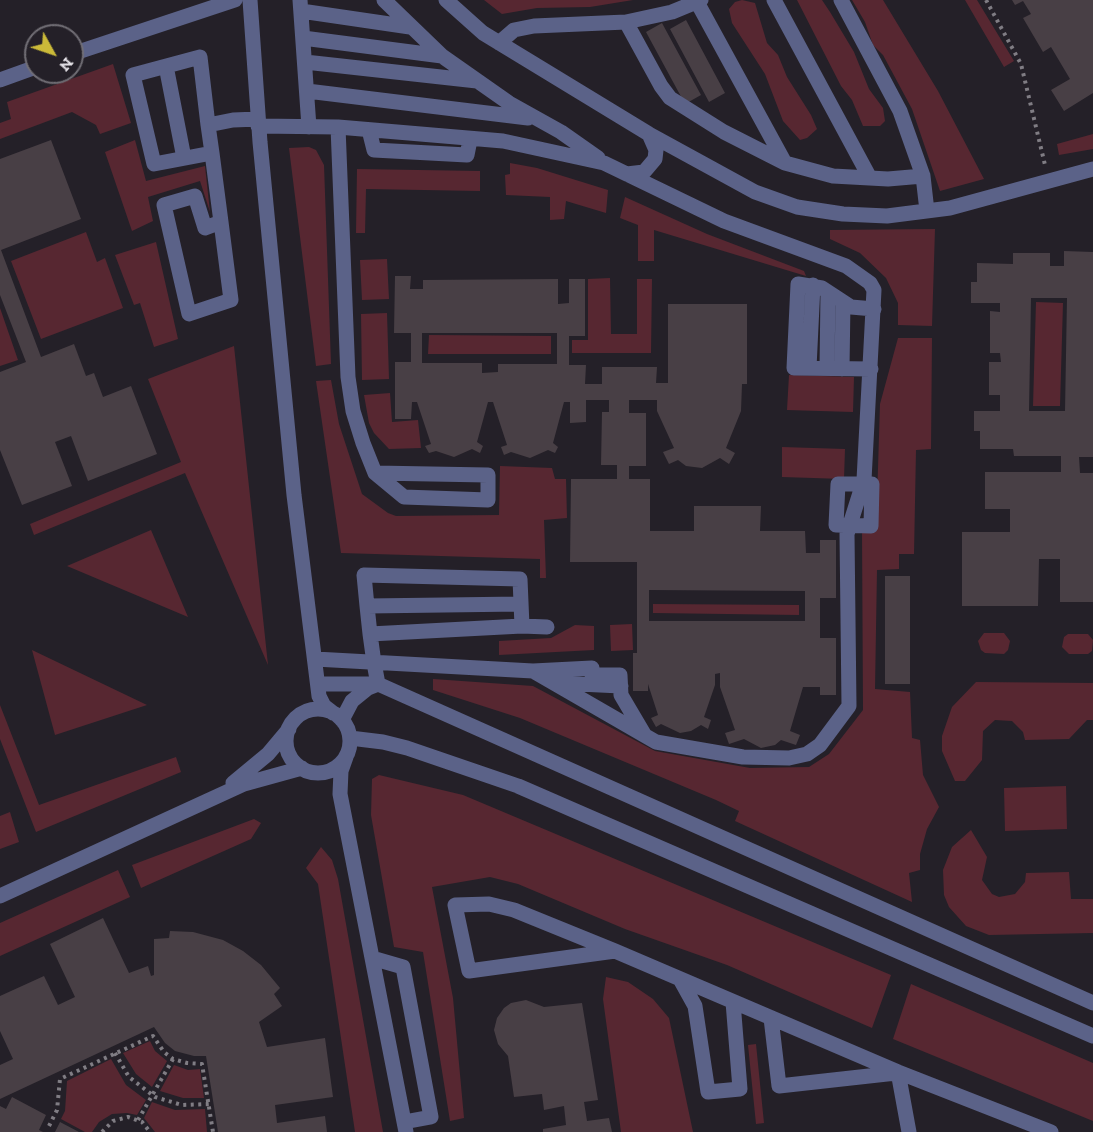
<!DOCTYPE html>
<html>
<head>
<meta charset="utf-8">
<style>
  body { margin:0 }
  #map { position:relative; width:1093px; height:1132px; overflow:hidden; background:#242028; font-family:"Zilla Slab",serif }
  canvas { display:block }
  .north { position:absolute; left:24px; top:24px; width:60px; height:60px; box-sizing:border-box; background:#242028; border:2px solid #716e75; border-radius:50%; rotate:130deg; font-size:16px; font-weight:700; line-height:24px; text-align:center; color:#e5e2e8 }
  .north::after { content:''; display:block; margin:auto; width:21px; height:27px; background:#cbba39; clip-path:polygon(50% 0,100% 100%,50% 72%,0 100%) }
</style>
</head>
<body>
<div id="map">
<canvas width="1093" height="1132"></canvas>
<div class="north">N</div>
</div>
<script>
const ctx = document.querySelector('canvas').getContext('2d');
ctx.lineJoin = 'round';
function fillPath(path, color) {
  ctx.fillStyle = color;
  ctx.fill(path, 'evenodd');
}
function poly(rows) {
  const path = new Path2D();
  for (const r of rows) {
    if (r.length === 3) {
      path.moveTo(r[0] + r[2], r[1]);
      path.arc(r[0], r[1], r[2], 0, 2 * Math.PI);
      continue;
    }
    path.moveTo(r[0], r[1]);
    for (let i = 2; i < r.length; i += 2) path.lineTo(r[i], r[i + 1]);
  }
  return path;
}
function strokePath(path, color, width, dash) {
  ctx.strokeStyle = color;
  ctx.lineWidth = width;
  ctx.lineCap = dash ? 'butt' : 'round';
  ctx.setLineDash(dash || []);
  ctx.stroke(path);
}
fillPath(poly([
  [484,0,633,0,590,7,537,8,502,14],
  [742,0,755,3,767,43,778,55,787,77,811,115,817,129,807,138,800,140,783,121,765,74,732,23,729,9,735,2],
  [797,0,822,0,830,12,854,52,869,89,883,108,885,121,880,126,863,126,852,100,841,86],
  [852,0,883,0,938,91,984,179,940,191,912,109,883,55,873,45,865,22],
  [965,0,977,0,1014,61,1004,67],
  [113,64,131,123,100,134,96,125,72,112,0,139,0,123,11,119,7,102],
  [1093,134,1093,149,1059,155,1057,144],
  [135,140,146,181,205,166,210,212,200,181,148,197,153,221,132,231,105,152],
  [309,147,316,150,324,165,331,364,316,366,289,148],
  [510,163,537,168,608,190,606,213,566,201,564,219,550,220,550,197,506,195,505,175,510,174],
  [357,169,480,171,480,191,366,189,365,233,356,233],
  [625,197,707,234,804,271,806,276,654,230,654,261,638,261,638,225,620,218],
  [935,229,932,326,898,325,898,303,886,278,860,253,830,239,830,230],
  [86,232,97,262,105,258,123,308,41,339,11,261],
  [156,242,178,339,154,347,140,303,134,305,115,255],
  [387,259,389,299,362,300,360,260],
  [610,278,611,334,637,334,637,279,652,279,651,353,572,353,572,340,588,340,588,279],
  [1036,302,1063,303,1060,406,1033,406],
  [0,308,18,360,0,366],
  [387,313,389,379,362,380,361,314],
  [429,335,551,336,551,354,428,354],
  [898,338,932,338,931,449,916,450,914,554,899,554,899,569,877,570,875,689,910,692,912,738,920,740,923,775,939,807,927,829,920,854,920,870,909,873,912,902,735,821,739,811,716,800,520,718,433,690,433,679,533,686,655,751,750,768,809,767,829,754,863,710,862,532,876,532,880,404],
  [234,346,268,665,185,473,34,535,30,524,181,462,148,379],
  [789,375,854,377,853,412,787,410],
  [331,380,339,424,362,494,388,513,396,516,499,515,500,466,552,468,555,479,566,479,567,518,544,520,546,578,540,578,540,559,341,553,316,381],
  [390,393,392,422,418,420,421,448,389,449,374,433,369,423,364,395],
  [782,447,845,449,844,479,782,477],
  [151,530,188,617,67,566],
  [653,604,799,605,799,615,653,613],
  [632,624,633,650,611,651,610,625],
  [575,625,594,626,594,650,499,655,499,641,551,638],
  [984,633,1004,633,1010,641,1008,650,1004,654,985,653,981,650,978,641],
  [1068,634,1088,634,1093,640,1092,651,1088,654,1069,654,1062,647,1064,637],
  [32,650,147,705,55,735],
  [976,682,1093,683,1093,720,1087,720,1069,739,1025,740,1023,732,1012,721,995,720,983,731,982,760,965,781,955,781,942,751,942,736,952,707],
  [0,705,39,805,176,757,181,772,36,832,0,739],
  [379,775,463,795,891,975,872,1028,727,965,625,929,518,884,490,877,432,887,453,998,464,1118,450,1121,423,952,394,947,371,815,372,779],
  [1066,786,1067,829,1005,831,1004,788],
  [10,812,19,842,0,849,0,816],
  [254,819,261,823,251,839,141,888,132,865],
  [971,830,987,857,982,880,992,894,999,897,1015,894,1025,882,1026,873,1069,872,1071,899,1093,899,1093,933,989,935,966,926,949,907,944,895,943,870,952,847],
  [321,847,332,860,338,879,383,1132,355,1132,318,884,306,868],
  [118,870,130,897,0,956,0,923],
  [606,977,628,982,653,999,669,1018,693,1132,621,1132,603,999],
  [911,984,1093,1063,1093,1121,893,1039],
  [150,1041,155,1051,167,1061,152,1087,136,1074,123,1053],
  [756,1044,764,1123,756,1124,748,1045],
  [111,1059,126,1085,146,1100,137,1115,127,1113,112,1114,99,1122,92,1132,85,1132,61,1119,65,1111,67,1081],
  [174,1065,188,1070,200,1069,204,1098,183,1098,160,1091],
  [152,1102,175,1110,205,1109,207,1132,155,1132,144,1118]
]), '#572731');
fillPath(poly([
  [1012,0,1093,0,1093,93,1064,111,1051,90,1070,79,1051,47,1043,52,1023,18,1031,14,1023,1,1015,5],
  [686,20,725,93,709,102,670,29],
  [662,23,701,95,685,104,646,32],
  [51,140,81,219,1,250,41,357,74,344,86,376,94,373,103,397,131,386,157,454,88,481,71,436,55,442,72,486,22,505,0,450,0,372,26,362,0,295,0,159],
  [1064,251,1093,252,1093,457,1079,457,1080,473,1093,473,1093,602,1060,602,1060,559,1039,559,1038,606,962,606,962,532,1010,532,1010,509,985,509,985,472,1061,472,1061,456,1014,456,1013,449,980,449,980,431,974,431,974,411,1000,411,1000,395,989,395,989,362,1001,362,1000,353,990,353,990,311,1000,312,1000,303,971,303,971,282,977,282,977,263,1013,264,1013,253,1050,253,1050,266,1064,266],
  [1031,298,1067,298,1065,411,1029,411],
  [395,276,411,276,410,289,423,289,423,280,558,279,558,304,569,303,569,279,585,279,585,336,569,336,569,365,586,365,585,384,602,384,602,367,657,367,656,383,668,383,668,304,747,304,747,384,742,384,741,411,726,448,735,453,729,464,720,458,702,468,686,466,678,460,669,464,663,452,674,448,657,411,657,400,629,400,629,413,646,413,646,466,629,466,629,479,650,479,650,531,694,531,694,506,761,506,760,531,805,531,806,553,820,553,820,540,836,540,836,598,820,598,820,638,836,638,836,695,820,695,820,687,803,687,790,731,800,735,796,745,781,740,775,745,761,748,744,739,729,744,725,733,735,730,720,687,720,673,715,674,715,685,704,717,711,720,708,729,701,725,691,731,680,733,661,724,656,727,651,718,658,715,648,684,648,691,633,691,633,653,637,653,637,562,570,562,571,479,617,479,617,465,601,465,602,412,609,412,609,400,586,400,586,422,570,423,570,402,564,402,553,443,558,447,555,453,548,450,530,458,511,452,504,455,501,447,507,445,493,402,488,402,477,442,483,446,480,453,472,449,454,457,436,451,429,453,425,446,431,444,417,402,412,402,411,419,395,419,395,362,411,362,411,333,394,333],
  [422,333,557,333,557,364,498,364,498,372,482,373,482,363,422,363],
  [649,590,805,591,805,621,649,621],
  [885,576,910,576,910,684,885,684],
  [103,918,129,973,148,966,151,976,154,975,154,939,169,938,170,931,193,932,223,940,243,951,261,965,280,988,274,994,282,1006,259,1022,267,1047,325,1038,333,1097,275,1105,277,1123,325,1116,327,1132,218,1132,206,1056,194,1056,175,1051,165,1043,154,1027,0,1099,0,1065,13,1059,0,1031,0,996,44,976,58,1005,75,997,50,944],
  [526,1000,544,1007,582,1003,598,1100,584,1102,587,1121,609,1118,612,1132,543,1132,543,1129,566,1125,564,1106,544,1110,542,1094,514,1097,508,1056,498,1044,494,1030,497,1018,504,1008,511,1003],
  [12,1097,46,1115,39,1130,43,1132,0,1132,0,1106,6,1109],
  [60,1122,79,1132,55,1132]
]), '#483f45');
strokePath(poly([
  [986,0,1021,64,1045,165],
  [115,1053,129,1077,155,1097,182,1105,210,1104],
  [138,1120,173,1059],
  [49,1126,57,1110,60,1079,153,1036,164,1052,173,1059,187,1063,202,1064,213,1132],
  [102,1132,113,1121,128,1117,142,1122,150,1132]
]), '#807d84', 4, [3, 4.5]);
strokePath(poly([
  [250,0,260,142,294,495,319,696,324,706,333,713],
  [300,0,309,127],
  [384,0,442,56,509,103,561,132,598,158],
  [446,0,483,33,649,134,755,192,797,207,843,214,887,216,950,208,1093,169],
  [774,0,870,178],
  [841,0,900,111,923,176,927,211],
  [697,2,785,163],
  [301,11,410,27],
  [626,22,661,86,670,98,724,132,785,163,833,176,888,179,923,176],
  [303,38,442,56],
  [499,43,514,30,534,26,626,22,672,12,701,0],
  [72,54,235,0],
  [305,62,477,81],
  [166,66,184,158],
  [0,80,36,67],
  [307,91,528,118],
  [208,125,200,57,133,75,154,164,212,153],
  [258,126,338,127,503,141,604,163,724,221,846,266,870,283,874,290,864,480,847,534,849,706,820,745,807,754,789,758,743,757,656,742,533,671,315,659],
  [338,127,348,377,353,411,363,443,375,473,404,497,488,500,488,475,375,473],
  [369,130,374,150,467,155,470,140],
  [627,174,644,172,655,159,656,150,649,134],
  [221,222,205,228,195,196,164,205,189,314,231,300,221,222,212,153,208,125,233,120,258,119],
  [809,368,813,285],
  [827,368,828,292],
  [842,369,843,302],
  [871,369,794,368,798,284,822,288,851,307,874,309],
  [838,484,872,484,871,526,836,525,838,484],
  [367,606,521,604],
  [522,626,547,627],
  [533,671,592,668,592,675,620,675,621,695,644,734],
  [558,683,621,686],
  [318,684,378,684,1093,1003],
  [318,741,32],
  [342,720,352,701,368,688,378,684,374,663,370,634,367,606,364,575,520,579,522,626,370,634],
  [350,738,383,742,407,748,518,786,1093,1036],
  [346,757,341,771,340,794,406,1132],
  [233,783,268,754,289,729],
  [0,896,244,784,302,768],
  [615,951,469,971,455,905,489,904,514,910,615,951,898,1072,1051,1132],
  [372,958,403,967,431,1117,404,1122],
  [680,979,695,1006,708,1092,740,1089,733,1002],
  [771,1018,779,1086,896,1073],
  [898,1072,909,1132]
]), '#5b6288', 15);
</script>
</body>
</html>
